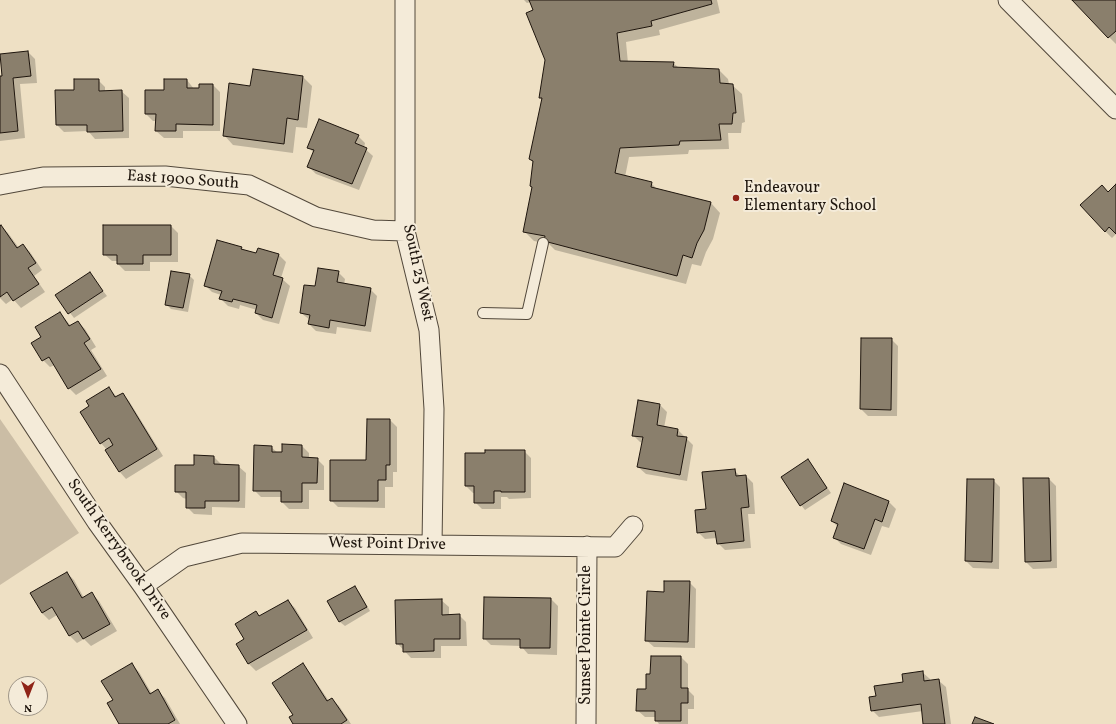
<!DOCTYPE html>
<html>
<head>
<meta charset="utf-8">
<style>
  body { margin:0 }
  #map { position:relative; width:1116px; height:724px; overflow:hidden; background:#eee0c4; font-family:Vollkorn,serif }
  canvas { display:block }
  .north { position:absolute; left:8px; top:676px; width:40px; height:40px; box-sizing:border-box; background:#f4ebd9; border:1px solid #9e9587; border-radius:50%; rotate:180deg; font-size:11px; font-weight:700; line-height:16px; text-align:center; color:#1e150d }
  .north::after { content:''; display:block; margin:auto; width:14px; height:18px; background:#8f2418; clip-path:polygon(50% 0,100% 100%,50% 72%,0 100%) }
</style>
</head>
<body>
<div id="map">
<canvas width="1116" height="724"></canvas>
<div class="north">N</div>
</div>
<script>
const ctx = document.querySelector('canvas').getContext('2d');
ctx.lineJoin = 'round';
function fillPath(path, color) {
  ctx.fillStyle = color;
  ctx.fill(path, 'evenodd');
}
function poly(rows) {
  const path = new Path2D();
  for (const r of rows) {
    path.moveTo(r[0], r[1]);
    for (let i = 2; i < r.length; i += 2) path.lineTo(r[i], r[i + 1]);
  }
  return path;
}
function strokePath(path, color, width, dash) {
  ctx.strokeStyle = color;
  ctx.lineWidth = width;
  ctx.lineCap = dash ? 'butt' : 'round';
  ctx.setLineDash(dash || []);
  ctx.stroke(path);
}
function label(font, color, halo, rows, align = 'center') {
  ctx.font = font + ' Vollkorn,serif';
  ctx.lineWidth = 4;
  ctx.setLineDash([]);
  ctx.textBaseline = 'middle';
  ctx.strokeStyle = halo;
  ctx.fillStyle = color;
  for (const [text, x, y, turn = 0] of rows) {
    ctx.save();
    ctx.translate(x, y);
    ctx.rotate((+turn || 0) * Math.PI / 180);
    ctx.textAlign = isNaN(turn) ? turn : align;
    if (halo) ctx.strokeText(text, 0, 0);
    ctx.fillText(text, 0, 0);
    ctx.restore();
  }
}
fillPath(poly([
  [0,419,79,533,0,585]
]), '#cbbda5');
fillPath(poly([
  [524,0,717,0,720,13,659,30,660,35,626,42,628,63,673,63,679,68,719,70,728,79,729,84,732,85,742,94,745,122,742,123,741,133,728,133,729,149,689,150,688,154,629,157,625,177,651,183,658,190,711,203,720,213,713,239,706,252,701,266,692,264,686,284,555,250,549,244,534,241,525,232,533,188,534,163,530,159,542,100,540,98,547,60,534,10,530,2,527,3],
  [1074,0,1116,0,1116,44,1109,37],
  [28,52,35,59,37,83,20,84,25,138,0,141,0,77,3,77],
  [254,71,303,77,312,86,307,128,296,127,293,153,233,145,224,135,251,87],
  [98,80,105,87,105,91,121,91,129,98,129,138,95,139,88,131,64,132,57,125,75,91],
  [187,80,194,89,200,89,213,85,220,92,220,131,183,131,183,138,164,138,156,131,157,121,153,121,146,114,165,91],
  [358,136,365,143,364,148,373,156,359,190,316,174,309,167,314,153,308,147],
  [1116,186,1116,234,1112,238,1105,231,1108,193],
  [1,226,8,233,19,248,23,245,30,252,42,270,34,276,45,292,21,308,13,299,6,304,0,298,0,227],
  [104,226,171,226,178,233,178,262,150,262,150,271,125,271,118,264,118,261,112,261,104,254],
  [241,248,244,250,257,254,279,255,286,262,281,278,290,286,279,324,263,320,256,313,257,310,240,305,239,309,228,306,220,298,221,295,212,292,205,285],
  [338,272,345,279,344,285,370,289,377,296,371,332,337,327,336,334,316,331,309,324,310,320,301,313,316,287],
  [89,273,107,296,74,318,57,296],
  [189,275,194,280,188,312,171,309,166,304],
  [60,313,71,326,78,322,85,329,96,347,91,350,107,376,76,395,69,388,55,365,50,367,43,360],
  [891,339,898,346,897,416,868,416,861,409],
  [109,388,117,397,122,394,129,401,163,456,126,479,119,471,107,450,101,443],
  [660,405,667,412,664,428,678,430,693,445,687,481,646,474,638,467,643,443,640,442,633,435],
  [368,420,390,420,397,427,397,472,393,472,393,487,385,487,385,508,338,507,331,500,367,461],
  [302,446,309,453,309,459,317,459,324,466,324,490,309,490,309,509,289,509,282,502,282,497,261,497,254,490,271,447,278,453],
  [524,451,531,458,531,498,509,499,507,497,501,497,501,509,482,509,475,502,475,493,473,493,466,486],
  [214,457,221,464,221,466,238,466,246,473,245,508,212,507,212,515,194,514,187,507,187,499,183,498,176,491,195,466],
  [808,460,812,465,831,493,805,510,801,505],
  [734,470,741,477,746,476,753,483,755,514,748,514,751,548,725,550,718,543,717,538,705,539,698,532,707,510],
  [1024,479,1049,479,1056,486,1057,568,1033,569,1026,562],
  [993,480,1000,487,999,569,973,568,966,561],
  [844,485,889,502,896,509,889,528,882,526,871,555,841,544,834,537,838,527,832,521],
  [67,573,74,580,84,598,92,594,99,601,117,631,91,646,84,639,77,643,70,636,57,615,49,620,42,613],
  [689,582,696,589,695,648,654,647,646,640,665,593],
  [354,587,359,592,370,611,345,626,340,622,329,601],
  [551,599,558,606,557,655,528,654,521,646,491,645,484,638],
  [441,600,449,607,449,615,459,615,466,622,467,646,441,646,441,658,411,658,397,643],
  [288,601,295,608,313,638,256,671,249,664,237,644,245,640,256,613,261,617],
  [681,657,688,664,688,690,694,696,694,709,688,709,688,724,659,724,656,720,656,717,645,717,637,710,647,690,651,675],
  [132,665,139,672,152,694,158,691,165,698,180,724,121,724,114,701],
  [302,665,309,672,329,701,332,699,339,706,351,724,295,724,295,715],
  [922,672,930,679,930,681,938,680,946,687,951,724,924,724,923,711,879,717,872,710,904,683]
]), '#0003');
const building = poly([
  [529,0,711,0,712,4,651,21,652,26,617,33,620,61,674,62,673,67,719,69,720,83,733,84,736,113,733,113,732,124,719,124,721,140,680,141,679,145,620,148,615,173,652,182,651,187,711,202,704,230,697,243,692,258,683,255,677,276,544,241,545,236,523,232,532,187,530,186,533,161,529,159,542,98,539,98,545,60,526,13,533,10,529,0],
  [1072,0,1116,0,1116,31,1108,38,1072,0],
  [28,51,31,76,13,78,18,131,0,133,0,76,2,76,0,54,28,51],
  [253,69,303,76,298,120,287,118,284,144,223,136,229,83,250,86,253,69],
  [74,79,99,79,99,91,122,90,123,131,87,132,87,125,56,125,55,90,74,90,74,79],
  [164,79,187,79,187,88,199,88,199,84,213,84,213,125,176,124,176,131,155,131,156,114,145,114,145,90,164,90,164,79],
  [319,119,359,135,355,143,367,148,352,184,307,167,314,150,307,148,319,119],
  [1116,184,1116,234,1109,227,1105,232,1080,205,1102,185,1108,192,1116,184],
  [1,225,17,248,23,244,36,263,28,268,39,284,13,301,7,292,0,297,0,226,1,225],
  [103,225,171,225,171,255,143,255,143,264,117,264,117,255,103,255,103,225],
  [217,240,242,247,241,249,256,253,258,248,279,254,273,275,283,278,272,318,255,313,257,305,233,299,232,302,219,299,222,291,204,286,217,240],
  [318,268,339,271,337,282,371,288,365,326,330,320,329,328,308,324,310,315,300,313,304,285,315,286,318,268],
  [171,271,190,274,183,308,165,305,171,271],
  [90,272,103,291,68,314,55,295,90,272],
  [60,312,69,326,78,321,90,339,84,343,101,369,68,389,49,357,42,361,31,343,41,337,35,327,60,312],
  [861,338,892,338,891,410,860,409,861,338],
  [109,387,115,397,123,393,157,449,119,472,105,450,113,445,109,438,100,444,80,412,89,406,86,401,109,387],
  [638,400,660,404,657,425,678,429,677,436,687,437,680,475,637,467,643,437,632,436,638,400],
  [367,419,390,419,390,465,386,465,386,480,378,480,378,501,330,501,330,460,366,460,367,419],
  [282,444,302,445,302,457,318,458,317,483,302,483,302,502,281,502,281,491,253,491,254,445,272,446,272,452,282,452,282,444],
  [485,450,525,450,525,492,501,492,501,491,494,491,494,503,474,503,474,486,465,486,465,453,485,453,485,450],
  [194,455,214,456,214,464,239,465,239,501,205,501,205,508,186,508,186,492,175,492,175,465,194,465,194,455],
  [808,459,827,488,800,506,781,477,808,459],
  [735,469,736,476,746,475,749,507,741,508,744,541,717,544,715,531,697,533,695,510,706,509,702,472,735,469],
  [1023,478,1049,478,1051,561,1025,562,1023,478],
  [967,479,994,479,992,562,965,561,967,479],
  [844,483,889,501,882,522,875,519,864,549,833,538,838,524,831,521,844,483],
  [67,572,82,598,92,592,110,624,83,639,78,631,69,636,52,607,42,613,30,593,67,572],
  [664,581,690,581,688,642,645,641,647,591,664,592,664,581],
  [355,586,367,607,339,622,327,601,355,586],
  [484,597,551,598,550,648,520,648,520,639,483,639,484,597],
  [442,599,442,615,460,614,460,639,434,639,434,651,403,652,403,644,396,644,395,600,442,599],
  [288,600,307,630,248,664,236,644,244,639,235,624,256,611,259,616,288,600],
  [651,656,681,656,681,688,688,688,688,703,681,703,681,721,655,721,655,711,636,711,637,689,646,689,646,674,650,674,651,656],
  [132,663,150,694,158,689,175,720,168,724,119,724,107,703,113,700,101,681,132,663],
  [303,663,327,701,332,698,347,720,341,724,293,724,289,717,293,715,272,683,303,663],
  [923,671,924,681,939,679,945,724,923,724,921,704,871,711,869,697,876,696,874,686,903,682,902,674,923,671],
  [975,717,994,724,972,724,975,717]
]);
fillPath(building, '#8a7f6c');
strokePath(building, '#1e150d', 1);
const service = poly([
  [483,313,527,314,543,243]
]);
const minor = poly([
  [405,0,405,231,429,330,434,409,432,545],
  [1008,0,1116,109],
  [0,185,43,177,165,176,249,185,316,217,373,230,405,231],
  [0,374,97,522,143,586,237,724],
  [143,586,184,557,242,543,615,547,633,526],
  [586,724,587,546]
]);
strokePath(service, '#52483b', 12);
strokePath(minor, '#52483b', 21);
strokePath(service, '#f4ebd9', 10);
strokePath(minor, '#f4ebd9', 19);
for (const [x, y, r, color] of [
  [736,198,4,"#8f2418"]
]) {
  const dot = new Path2D();
  dot.arc(x, y, r, 0, 2 * Math.PI);
  ctx.fillStyle = color;
  ctx.fill(dot);
  strokePath(dot, '#f4ebd9', 1.5);
}
label('16px', '#1e150d', '#f4ebd9', [
  ["East 1900 South",183,181,4],
  ["South 25 West",417,273,78],
  ["West Point Drive",387,545,1],
  ["South Kerrybrook Drive",118,550,55],
  ["Sunset Pointe Circle",587,635,-90]
]);
label('16px', '#1e150d', '#f4ebd9', [
  ["Endeavour",744,189],
  ["Elementary School",744,207]
], 'left');
</script>
</body>
</html>
